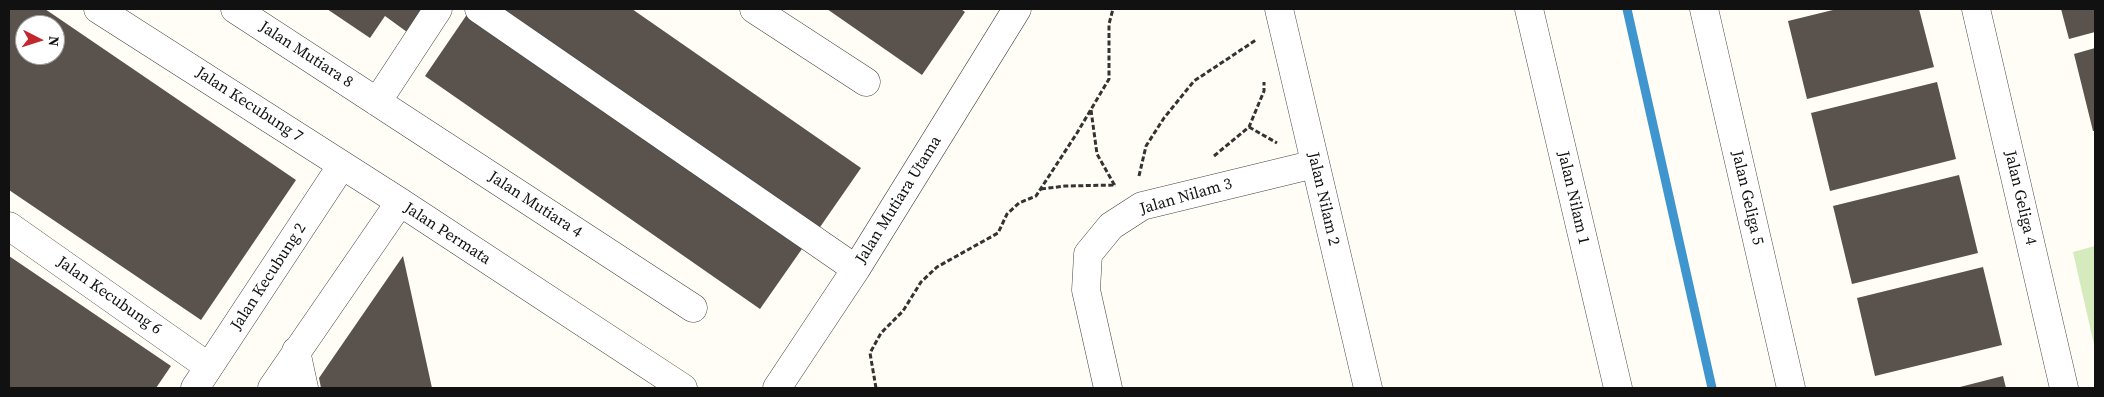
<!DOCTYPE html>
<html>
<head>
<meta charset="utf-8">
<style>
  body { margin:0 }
  #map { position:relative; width:2104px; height:397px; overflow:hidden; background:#fffdf5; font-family:"Source Serif 4",serif }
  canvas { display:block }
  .frame { position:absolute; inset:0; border:10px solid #111; pointer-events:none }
  .north { position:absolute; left:15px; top:15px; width:50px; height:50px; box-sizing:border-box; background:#fff; border:1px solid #a0a0a0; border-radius:50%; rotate:95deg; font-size:14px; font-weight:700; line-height:20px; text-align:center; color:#111 }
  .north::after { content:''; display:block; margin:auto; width:18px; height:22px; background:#c4262e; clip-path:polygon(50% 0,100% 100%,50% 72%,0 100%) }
</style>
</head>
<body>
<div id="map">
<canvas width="2104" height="397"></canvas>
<div class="frame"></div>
<div class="north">N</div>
</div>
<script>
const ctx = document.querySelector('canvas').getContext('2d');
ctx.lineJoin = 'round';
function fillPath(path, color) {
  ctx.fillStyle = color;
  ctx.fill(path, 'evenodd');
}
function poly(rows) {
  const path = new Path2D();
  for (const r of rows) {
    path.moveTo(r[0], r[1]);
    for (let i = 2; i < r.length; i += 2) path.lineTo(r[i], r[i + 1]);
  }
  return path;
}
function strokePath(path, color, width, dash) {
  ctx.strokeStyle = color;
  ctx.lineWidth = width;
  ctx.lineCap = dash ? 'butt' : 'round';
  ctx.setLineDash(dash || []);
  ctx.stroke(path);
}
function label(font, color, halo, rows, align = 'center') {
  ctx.font = font + ' "Source Serif 4",serif';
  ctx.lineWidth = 5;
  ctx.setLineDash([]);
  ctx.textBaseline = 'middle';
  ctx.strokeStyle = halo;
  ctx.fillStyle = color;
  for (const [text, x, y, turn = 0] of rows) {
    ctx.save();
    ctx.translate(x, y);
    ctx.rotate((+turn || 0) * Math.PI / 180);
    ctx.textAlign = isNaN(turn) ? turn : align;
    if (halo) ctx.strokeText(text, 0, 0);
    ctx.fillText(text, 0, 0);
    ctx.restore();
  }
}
fillPath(poly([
  [2095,246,2095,349,2073,252]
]), '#d5ebbd');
strokePath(poly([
  [1627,9,1712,388]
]), '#3f96cf', 9);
fillPath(poly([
  [9,9,45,9,296,180,201,320,9,190],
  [25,25,55,25,55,55,25,55],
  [327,9,423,9,407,32,385,16,370,38],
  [498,9,632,9,861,168,818,230],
  [827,9,961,9,965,12,922,75],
  [1837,9,1919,9,1934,67,1807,99,1788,21],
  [2061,9,2095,9,2095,32,2069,39],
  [468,13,804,246,760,309,425,76],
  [2095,48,2095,131,2093,131,2074,54],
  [1937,82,1956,159,1830,191,1811,113],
  [1959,175,1978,253,1852,284,1833,206],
  [9,256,171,366,156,388,9,388],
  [403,256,432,388,321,388,319,378],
  [1983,267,2002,345,1875,376,1857,298],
  [2003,376,2006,388,1956,388]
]), '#5a524d');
const minor = poly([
  [98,9,400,202,683,388],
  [235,9,693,308],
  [479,9,856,269],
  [754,9,866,82],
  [1279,9,1368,388],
  [1529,9,1618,388],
  [1704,9,1791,388],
  [1976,9,2064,388],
  [377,102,438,9],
  [9,226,209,367],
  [296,351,304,388],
  [195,388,342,165],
  [272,388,400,202],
  [777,388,856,269,1017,9],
  [1108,388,1086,290,1088,254,1111,226,1142,206,1315,164]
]);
strokePath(minor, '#444', 29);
strokePath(poly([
  [1091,110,1097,154,1115,186],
  [1249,127,1277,143],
  [1214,156,1249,127,1264,91,1264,82],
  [1139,176,1146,146,1164,118,1194,81,1256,40],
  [1041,189,1065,186,1116,185],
  [876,388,870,353,881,333,903,311,921,282,937,267,998,233,1007,214,1019,203,1036,196,1077,133,1109,79,1109,24,1113,9]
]), '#333', 3, [5, 2.5]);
strokePath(minor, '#fff', 28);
label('16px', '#111', '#fff', [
  ["Jalan Mutiara 8",306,55,33],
  ["Jalan Kecubung 7",249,105,33],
  ["Jalan Nilam 3",1186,197,-16],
  ["Jalan Nilam 1",1573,198,77],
  ["Jalan Geliga 5",1747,198,77],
  ["Jalan Geliga 4",2020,198,77],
  ["Jalan Nilam 2",1323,199,77],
  ["Jalan Mutiara Utama",899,200,-58],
  ["Jalan Mutiara 4",535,205,33],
  ["Jalan Permata",447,234,33],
  ["Jalan Kecubung 2",269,277,-57],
  ["Jalan Kecubung 6",109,296,35]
]);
</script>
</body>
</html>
